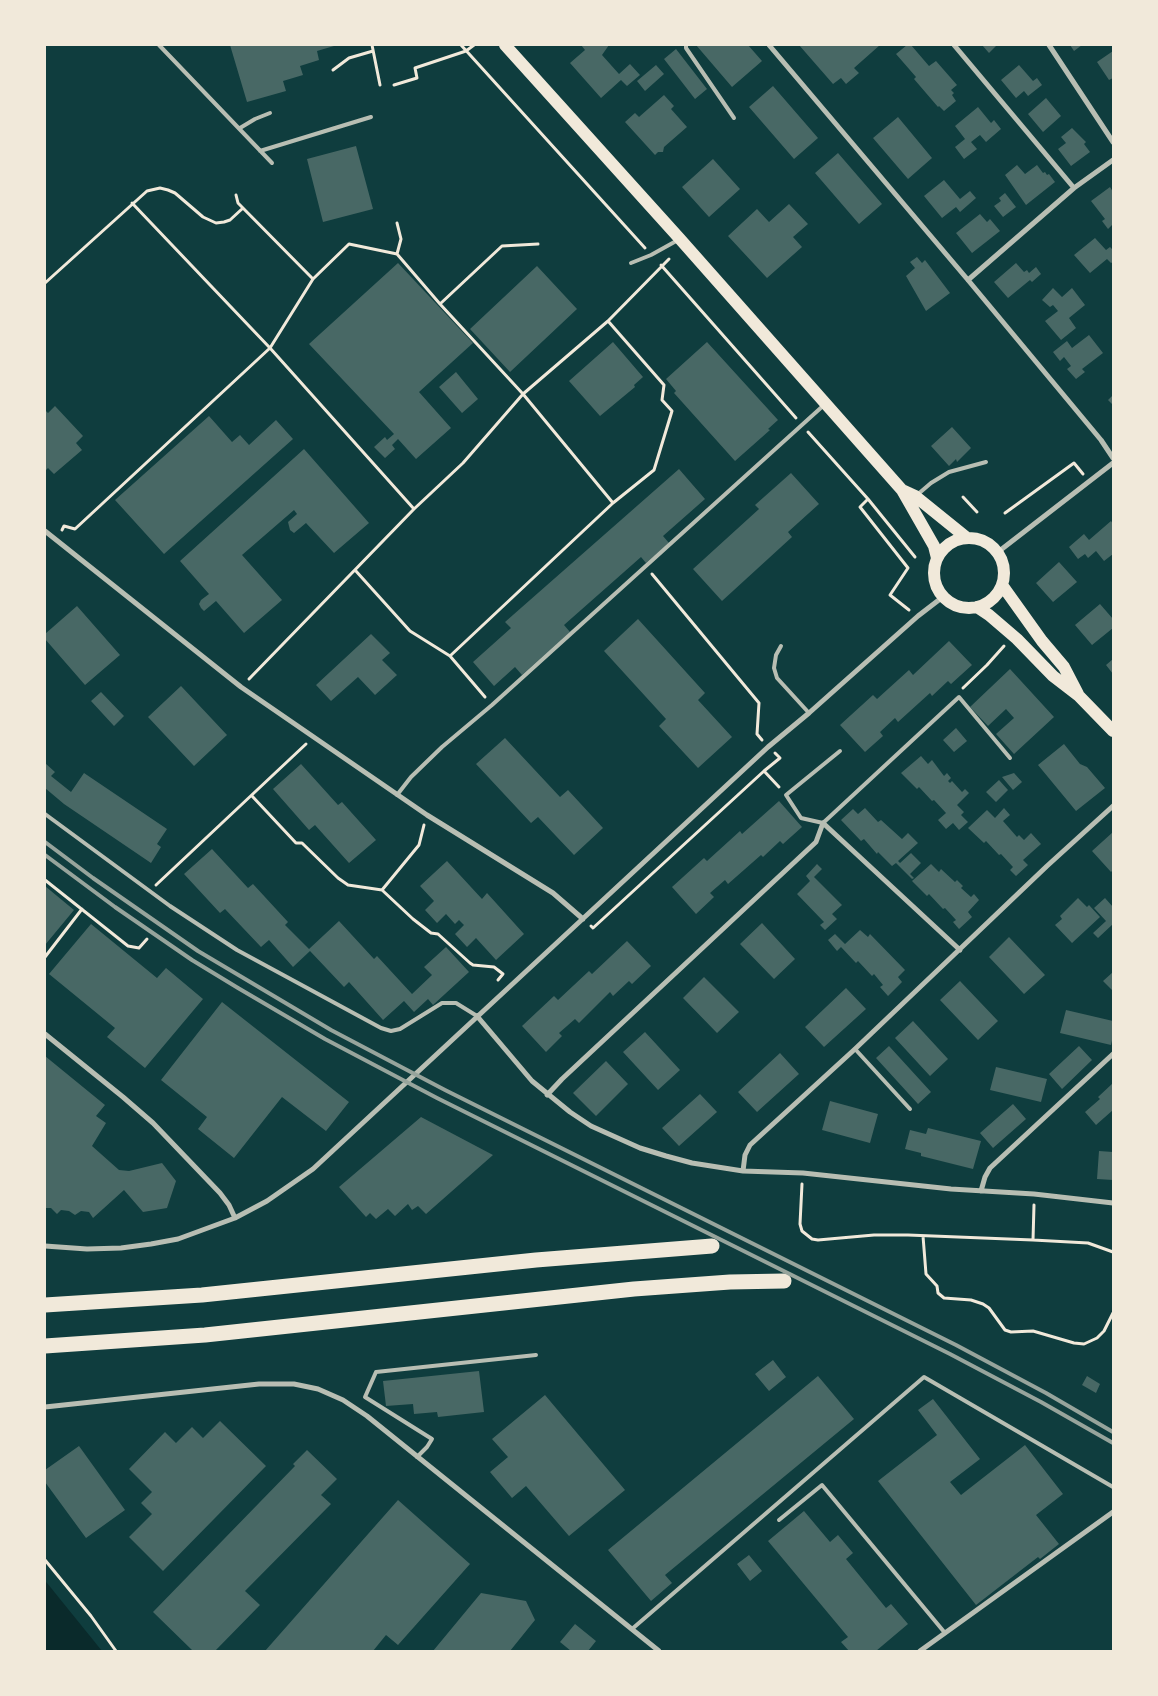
<!DOCTYPE html>
<html>
<head>
<meta charset="utf-8">
<style>
  body { margin:0 }
  #map { position:relative; width:1158px; height:1696px; overflow:hidden; background:#0f3d3e; font-family:"Zilla Slab",serif }
  canvas { display:block }
  .frame { position:absolute; inset:0; border:46px solid #f1e9da; pointer-events:none }
</style>
</head>
<body>
<div id="map">
<canvas width="1158" height="1696"></canvas>
<div class="frame"></div>
</div>
<script>
const ctx = document.querySelector('canvas').getContext('2d');
ctx.lineJoin = 'round';
function fillPath(path, color) {
  ctx.fillStyle = color;
  ctx.fill(path, 'evenodd');
}
function poly(rows) {
  const path = new Path2D();
  for (const r of rows) {
    if (r.length === 3) {
      path.moveTo(r[0] + r[2], r[1]);
      path.arc(r[0], r[1], r[2], 0, 2 * Math.PI);
      continue;
    }
    path.moveTo(r[0], r[1]);
    for (let i = 2; i < r.length; i += 2) path.lineTo(r[i], r[i + 1]);
  }
  return path;
}
function strokePath(path, color, width, dash) {
  ctx.strokeStyle = color;
  ctx.lineWidth = width;
  ctx.lineCap = dash ? 'butt' : 'round';
  ctx.setLineDash(dash || []);
  ctx.stroke(path);
}
fillPath(poly([
  [45,1581,47,1583,102,1651,45,1651]
]), '#0a2a2b');
fillPath(poly([
  [230,45,334,45,334,46,317,51,319,60,300,66,303,75,283,81,286,91,247,102],
  [581,45,609,45,602,55,619,74,630,64,640,75,627,86,621,80,601,98,570,63,585,50],
  [696,45,748,45,762,61,732,87],
  [799,45,880,45,854,68,859,73,846,84,841,78,833,84],
  [907,45,911,45,929,66,936,61,957,85,951,90,954,93,952,95,956,101,944,111,939,106,938,107,914,79,916,77,896,54],
  [982,45,997,45,989,53],
  [1070,45,1082,45,1074,51],
  [676,49,707,89,695,99,664,59],
  [1113,51,1113,78,1109,80,1097,62],
  [656,65,664,74,645,91,637,81],
  [1019,65,1033,81,1037,78,1042,85,1028,96,1024,91,1016,98,1001,80],
  [773,86,818,138,794,159,749,107],
  [664,95,674,106,671,109,687,127,664,147,663,152,658,152,655,155,625,122,635,113,639,117],
  [1046,98,1061,116,1043,132,1028,114],
  [978,107,991,123,994,120,1001,129,986,142,980,135,971,142,977,149,964,159,955,147,965,139,955,126],
  [898,117,932,158,908,179,873,138],
  [1072,128,1086,142,1084,144,1090,152,1071,166,1058,149,1066,143,1061,137],
  [356,146,373,209,323,222,307,159],
  [838,153,882,204,859,224,815,173],
  [713,159,740,189,709,217,682,187],
  [1017,165,1025,174,1037,165,1043,173,1045,172,1047,175,1049,174,1055,182,1026,205,1005,175],
  [944,180,960,199,970,191,976,198,960,212,956,207,942,218,924,196],
  [1110,187,1113,192,1113,224,1108,229,1102,221,1105,219,1091,201],
  [1005,193,1016,207,1003,217,994,206,1001,201,999,198],
  [789,204,808,224,793,237,802,247,767,278,728,236,757,209,769,222],
  [980,214,987,222,990,219,1000,231,972,253,956,233],
  [1095,238,1106,250,1110,247,1113,250,1113,262,1111,263,1107,259,1090,273,1074,255],
  [917,257,922,263,925,260,950,293,926,311,906,276,915,268,910,262],
  [398,263,473,343,419,392,451,428,416,459,398,439,392,445,395,449,385,458,374,447,385,437,387,440,394,434,309,344],
  [1016,263,1024,272,1027,270,1029,273,1036,267,1041,274,1032,282,1030,280,1008,298,994,282],
  [537,266,577,309,510,372,470,329],
  [1053,288,1062,297,1072,288,1085,305,1069,318,1076,328,1061,340,1045,321,1058,311,1053,305,1050,307,1042,300],
  [1089,335,1103,353,1082,369,1085,372,1076,379,1067,369,1071,366,1064,357,1060,361,1053,352,1067,341,1072,348],
  [613,342,643,377,634,385,635,387,600,416,569,381],
  [707,342,778,420,768,429,770,430,735,461,674,393,676,391,666,379],
  [456,372,478,399,462,413,439,387],
  [1113,395,1113,405,1108,400],
  [55,406,83,436,76,443,82,450,54,474,48,468,45,471,45,410,48,413],
  [209,416,232,442,240,435,249,445,276,420,293,439,164,554,115,500],
  [952,427,971,448,957,462,956,459,949,466,931,446],
  [304,449,369,523,334,553,306,523,294,533,290,530,288,522,297,514,294,510,242,555,282,600,244,633,216,601,204,611,201,608,199,604,201,600,209,594,180,561],
  [679,469,705,499,663,536,669,543,646,563,641,557,564,625,570,632,522,675,515,667,494,686,473,662,511,628,505,622],
  [791,473,819,504,788,532,792,537,722,601,693,569,759,509,755,505],
  [1111,521,1113,524,1113,554,1104,561,1096,551,1088,558,1085,554,1078,559,1069,547,1084,534,1089,540],
  [1059,562,1077,582,1053,602,1036,583],
  [1100,604,1113,619,1113,628,1092,645,1075,625],
  [77,606,120,655,85,685,45,639,45,634],
  [638,619,705,693,698,700,732,737,698,768,659,726,666,719,604,651],
  [371,634,390,653,382,660,397,675,375,695,358,677,331,701,316,685],
  [949,641,972,665,951,684,948,681,932,696,930,693,898,722,895,718,880,732,883,736,865,752,840,725,873,695,877,699,909,670,913,675],
  [1113,659,1113,674,1106,665],
  [1010,669,1054,717,1014,754,996,734,1014,718,1006,709,988,726,970,707],
  [181,686,227,735,194,766,148,717],
  [101,692,124,716,114,726,91,701],
  [956,728,967,741,954,752,943,740],
  [505,738,560,797,568,790,603,828,574,855,538,817,531,823,476,764],
  [1064,744,1080,764,1087,767,1105,788,1076,811,1038,765],
  [921,756,928,764,932,760,944,776,947,773,951,778,948,781,950,783,952,781,962,792,965,789,969,793,957,805,964,812,961,815,968,822,959,830,953,823,946,829,938,820,946,813,934,800,932,801,919,787,917,789,901,773],
  [45,763,55,772,51,776,71,792,84,773,167,829,157,844,161,847,151,863,64,804,45,788],
  [301,764,338,805,342,802,376,840,349,863,315,825,309,830,273,789],
  [1014,773,1022,782,1013,790,1002,777],
  [999,780,1008,790,996,802,986,792],
  [779,801,802,827,783,844,780,841,763,857,761,855,728,884,725,880,710,893,714,897,696,914,672,887,704,858,707,861,740,831,742,834],
  [865,808,878,822,881,820,902,839,908,833,918,843,898,861,900,863,911,853,921,863,910,874,914,878,912,879,896,863,892,866,878,852,877,854,864,839,861,841,841,820,853,809,858,814],
  [1004,808,1010,815,1003,821,1017,837,1019,835,1024,840,1031,833,1041,844,1023,860,1028,865,1016,876,1010,870,1013,867,1001,854,999,855,986,841,984,843,968,828,987,810,995,818],
  [1113,832,1113,870,1111,872,1092,851],
  [212,849,248,888,253,884,288,922,285,925,309,949,339,921,374,959,377,956,412,994,432,975,424,967,446,947,469,972,433,1005,428,999,414,1012,404,1001,383,1020,349,982,344,987,310,951,293,967,269,940,261,947,225,909,220,913,184,874],
  [447,861,482,899,487,893,524,934,496,960,476,938,467,947,455,934,464,925,459,920,455,924,446,914,437,923,425,910,434,901,420,886],
  [817,864,822,869,814,877,842,905,832,914,837,919,825,930,820,925,824,922,797,894,810,881,806,876],
  [931,864,939,872,941,869,955,882,957,880,963,886,961,888,971,897,974,894,979,900,968,912,972,917,959,929,953,922,956,920,945,908,943,909,929,894,927,896,912,881],
  [45,886,74,910,45,945],
  [1078,898,1087,907,1089,905,1100,917,1072,943,1055,925,1062,919,1060,916],
  [1105,898,1113,907,1113,924,1098,938,1093,933,1106,921,1094,908],
  [762,923,795,959,774,979,740,944],
  [91,924,157,978,166,968,203,999,145,1068,107,1037,115,1028,49,974],
  [860,930,868,937,870,934,905,970,898,977,902,982,888,996,880,987,883,985,874,974,872,976,858,961,856,963,841,947,837,951,828,940,835,934,845,944],
  [1009,937,1045,975,1024,994,989,957],
  [627,941,651,966,632,984,629,981,613,996,610,992,579,1023,575,1019,559,1033,562,1036,546,1052,522,1026,554,996,558,1000,589,971,592,974],
  [1113,972,1113,991,1103,981],
  [704,977,739,1012,717,1033,683,998],
  [960,981,998,1021,978,1040,940,1000],
  [846,988,866,1009,824,1047,805,1027],
  [222,1002,349,1102,326,1131,282,1097,234,1158,198,1129,207,1117,161,1080],
  [1066,1010,1113,1021,1113,1036,1111,1045,1060,1033],
  [913,1021,948,1059,930,1076,895,1038],
  [645,1032,680,1070,658,1090,623,1052],
  [889,1046,931,1092,918,1104,876,1058],
  [1079,1046,1092,1060,1062,1089,1049,1074],
  [780,1053,799,1074,757,1112,738,1092],
  [45,1056,105,1105,96,1116,106,1123,92,1146,119,1170,129,1171,162,1163,176,1181,167,1208,143,1212,124,1190,93,1218,89,1212,81,1211,75,1215,69,1211,61,1210,57,1214,51,1208,45,1208],
  [606,1061,628,1084,596,1116,573,1093],
  [996,1067,1047,1079,1041,1102,990,1090],
  [1113,1083,1113,1110,1096,1125,1085,1112,1100,1099,1098,1097],
  [700,1094,717,1112,679,1146,662,1128],
  [830,1101,878,1114,870,1143,822,1130],
  [1013,1104,1026,1119,993,1148,980,1133],
  [421,1117,493,1155,426,1214,418,1206,412,1210,408,1204,395,1216,388,1209,376,1219,370,1213,366,1217,339,1187],
  [928,1128,981,1141,973,1169,921,1156,921,1153,905,1149,910,1130,926,1134],
  [1099,1151,1113,1152,1113,1180,1097,1179],
  [773,1360,786,1377,769,1391,755,1374],
  [479,1371,484,1412,438,1417,437,1412,414,1414,413,1404,386,1406,383,1381],
  [818,1376,854,1419,665,1575,672,1583,651,1601,608,1550],
  [1087,1376,1100,1384,1096,1393,1082,1385],
  [545,1395,625,1490,569,1536,526,1486,512,1498,490,1472,508,1457,492,1439],
  [933,1399,980,1459,950,1482,961,1495,1025,1445,1063,1494,1036,1515,1059,1544,1040,1559,1038,1557,976,1605,878,1481,937,1435,918,1410],
  [220,1421,266,1466,163,1571,129,1537,152,1514,141,1503,152,1492,129,1469,165,1432,176,1443,192,1427,203,1438],
  [79,1446,125,1510,86,1538,45,1482,45,1470],
  [307,1450,337,1479,321,1495,331,1504,245,1591,260,1605,215,1651,193,1651,153,1612,295,1466,293,1464],
  [398,1500,470,1564,398,1645,386,1635,373,1651,265,1651],
  [804,1511,830,1542,838,1535,853,1553,846,1559,886,1608,891,1604,908,1624,876,1651,849,1651,841,1642,848,1637,768,1541],
  [749,1555,762,1571,750,1581,737,1564],
  [481,1593,526,1601,535,1620,510,1651,433,1651],
  [575,1624,596,1641,588,1651,571,1651,560,1642]
]), '#486865');
strokePath(poly([
  [372,45,380,85],
  [461,45,645,248],
  [333,70,349,58,373,51],
  [394,85,417,78,415,68,466,51,474,45],
  [236,195,238,203,313,279],
  [132,203,270,348,414,509],
  [397,223,401,239,397,254],
  [661,265,796,418],
  [45,283,147,191,160,188,168,190,175,193,203,217,216,223,224,222,230,220,243,208],
  [440,304,502,246,538,244],
  [608,321,664,385,662,400,672,411,654,470,613,503],
  [808,432,868,499,915,557],
  [963,497,977,512],
  [868,499,860,507,908,568,890,595,909,610],
  [1005,513,1074,463,1083,474],
  [62,530,64,526,75,529,270,348,313,279,349,244,397,254,440,304,523,394,608,321,669,259],
  [355,570,410,631,450,656,485,697],
  [652,574,759,703,757,734,762,740],
  [249,679,414,509,463,463,523,394,613,503,450,656],
  [963,688,987,665,1004,646],
  [775,753,780,758,764,771,779,787],
  [252,796,296,843,302,843,338,878,348,885,382,890,413,919,431,933,438,934,470,963,473,965,494,967,503,974,498,980],
  [45,880,128,946,139,948,147,939],
  [156,885,306,744],
  [382,890,419,845,424,825],
  [591,926,593,928,764,771],
  [45,957,82,909],
  [802,1184,800,1224,802,1231,812,1239,818,1240,874,1235,908,1235,1033,1240],
  [1034,1205,1033,1240,1088,1243,1113,1252],
  [923,1236,926,1274,937,1286,938,1293,944,1298,971,1300,983,1304,989,1308,1005,1330,1011,1332,1033,1331,1074,1343,1084,1344,1097,1338,1104,1331,1113,1313],
  [45,1560,91,1616,116,1651]
]), '#f1e9da', 3);
strokePath(poly([
  [159,45,272,163],
  [686,45,686,48,734,118],
  [240,128,255,119,270,113],
  [260,151,371,117],
  [631,263,651,255,678,240],
  [917,495,931,483,949,472,986,462],
  [781,646,776,655,774,668,777,678,809,713],
  [840,751,786,795,801,818,823,823,959,697,1010,758],
  [397,795,411,777,442,747,492,705,824,405],
  [45,814,170,906,237,950,381,1028,391,1031,400,1029,442,1003,456,1003,477,1016],
  [855,1049,910,1109],
  [417,1457,427,1447,432,1439,365,1397,376,1372,536,1355],
  [779,1520,822,1485,945,1633],
  [632,1629,924,1377,1113,1487]
]), '#b8beb3', 4);
strokePath(poly([
  [769,45,968,280,1101,440,1113,458],
  [954,45,1074,188],
  [1049,45,1113,142],
  [968,280,1074,188,1113,160],
  [45,531,241,687,427,815,553,893,583,919],
  [998,552,1113,463],
  [477,1016,532,1081,570,1112,591,1126,640,1148,666,1156,692,1163,743,1171,803,1173,951,1189,1034,1194,1113,1203],
  [45,1034,123,1097,153,1123,220,1193,229,1205,235,1218],
  [547,1095,562,1079,816,842,823,823,960,950],
  [743,1171,745,1155,750,1145,855,1049,1047,866,1113,806],
  [981,1191,985,1177,990,1168,1113,1054],
  [45,1246,87,1249,121,1248,151,1244,178,1239,235,1218,267,1201,313,1169,768,747,809,713,918,616,944,596],
  [45,1407,259,1384,294,1384,318,1389,343,1400,367,1416,659,1651],
  [920,1651,1113,1512]
]), '#b8beb3', 5);
strokePath(poly([
  [505,45,680,239,902,490,934,546,937,558],
  [902,490,915,496,967,538],
  [969,573,35],
  [1002,585,1042,641,1064,667,1078,694],
  [977,607,989,615,1017,639,1053,676,1079,696,1113,731]
]), '#f1e9da', 12);
strokePath(poly([
  [45,1305,202,1295,536,1260,712,1246],
  [45,1346,205,1335,634,1289,730,1282,784,1281]
]), '#f1e9da', 15);
strokePath(poly([
  [45,842,93,878,198,951,331,1030,445,1090,956,1345,1046,1393,1113,1432],
  [45,855,115,907,192,960,238,988,325,1039,437,1098,950,1354,1041,1402,1113,1443]
]), '#97a49c', 4);
</script>
</body>
</html>
